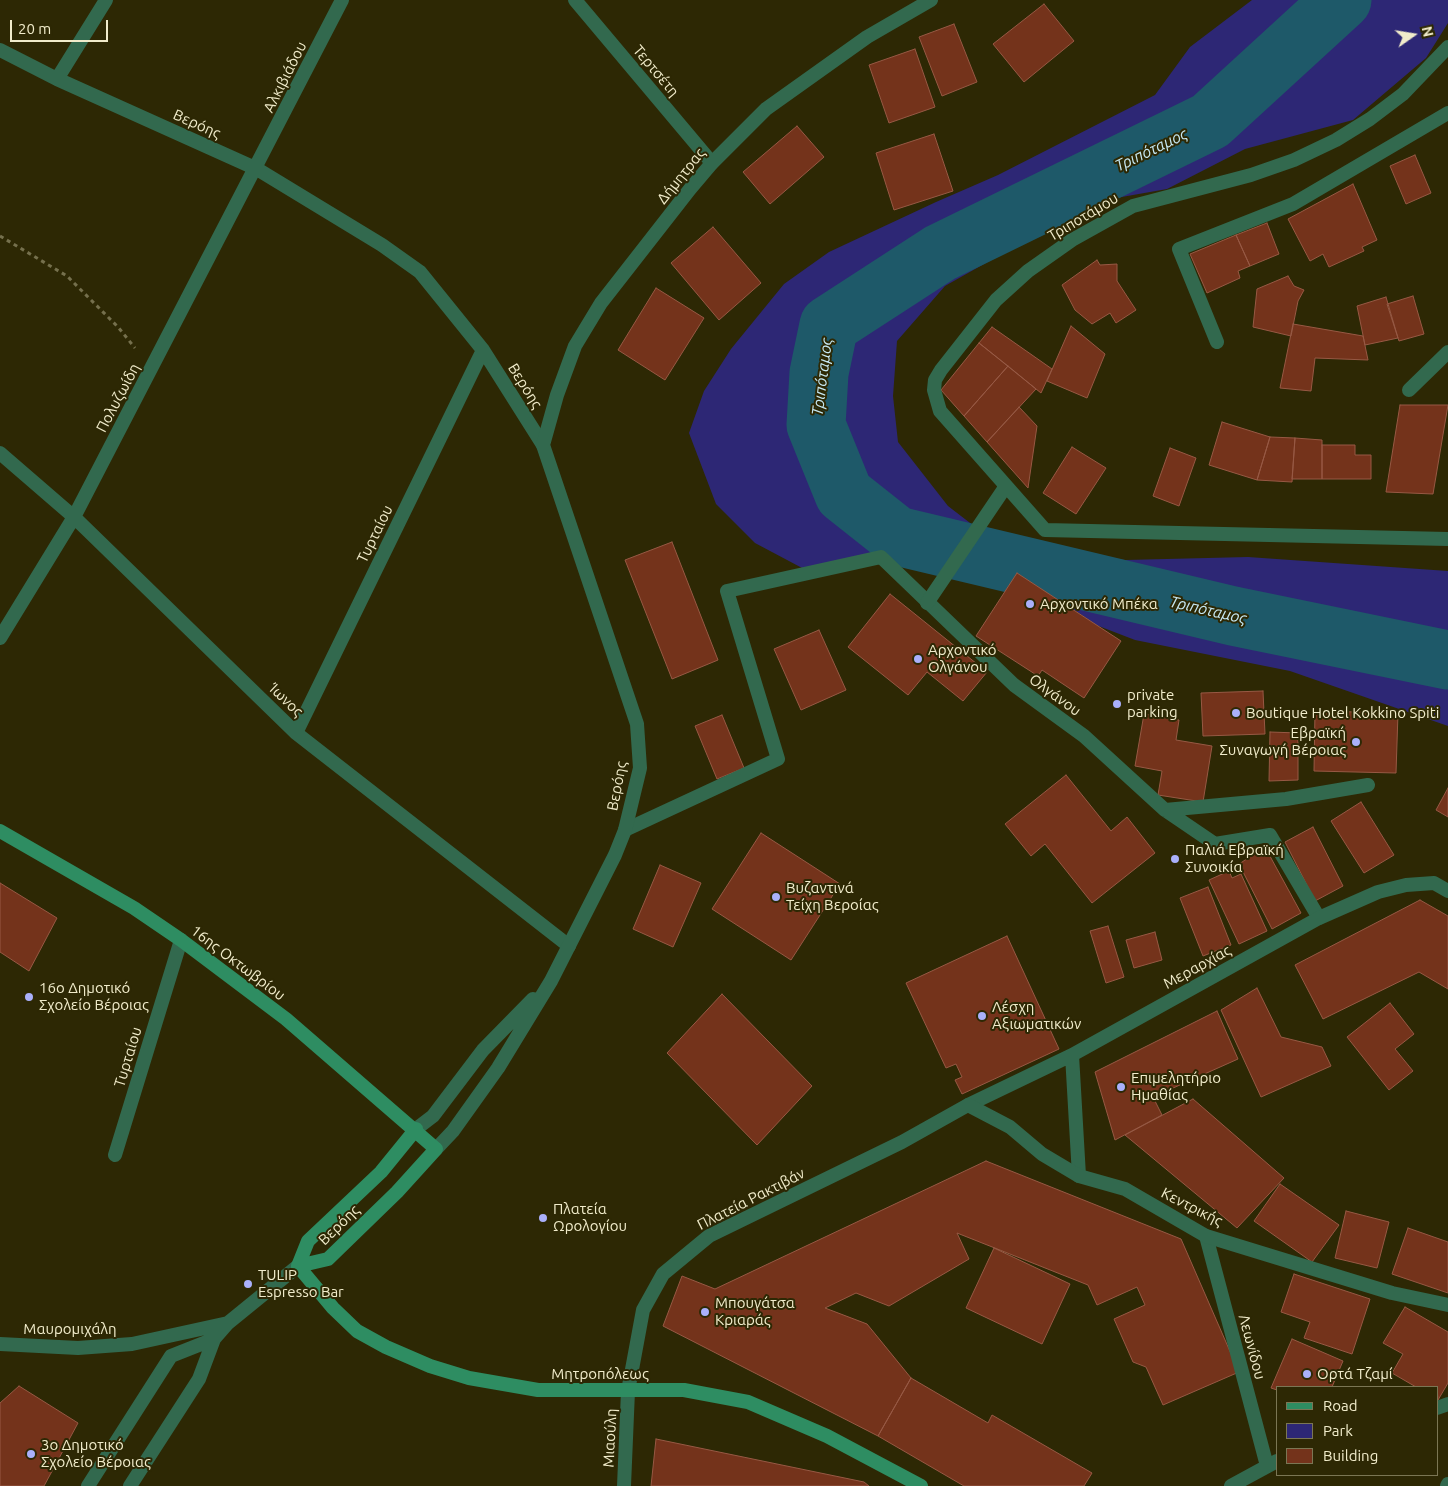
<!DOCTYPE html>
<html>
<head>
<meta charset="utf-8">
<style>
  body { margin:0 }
  #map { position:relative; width:1448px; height:1486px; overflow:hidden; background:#2d2804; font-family:Ubuntu,sans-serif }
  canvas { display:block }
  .legend { position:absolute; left:1276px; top:1386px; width:162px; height:90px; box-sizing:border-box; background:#2d2804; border:1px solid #7b7654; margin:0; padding:6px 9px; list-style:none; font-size:15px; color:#f1eccb }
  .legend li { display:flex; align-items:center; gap:10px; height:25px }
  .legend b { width:25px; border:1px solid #7b7654 }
  .north { position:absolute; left:1388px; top:10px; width:50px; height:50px; -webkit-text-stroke:4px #2d2804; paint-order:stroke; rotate:77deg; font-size:14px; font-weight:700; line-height:20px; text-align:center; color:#f1eccb }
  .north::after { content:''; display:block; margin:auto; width:18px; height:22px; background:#f1eccb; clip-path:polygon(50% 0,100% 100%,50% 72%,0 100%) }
  .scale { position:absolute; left:10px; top:20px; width:98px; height:22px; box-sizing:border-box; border:2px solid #f1eccb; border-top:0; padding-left:6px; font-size:15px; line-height:18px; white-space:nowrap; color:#f1eccb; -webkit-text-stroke:4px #2d2804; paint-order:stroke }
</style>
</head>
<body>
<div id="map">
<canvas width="1448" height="1486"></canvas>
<ul class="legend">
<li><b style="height:6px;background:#2e8d62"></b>Road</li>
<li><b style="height:14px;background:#2d2775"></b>Park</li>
<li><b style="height:14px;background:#74331b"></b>Building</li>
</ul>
<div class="north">N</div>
<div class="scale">20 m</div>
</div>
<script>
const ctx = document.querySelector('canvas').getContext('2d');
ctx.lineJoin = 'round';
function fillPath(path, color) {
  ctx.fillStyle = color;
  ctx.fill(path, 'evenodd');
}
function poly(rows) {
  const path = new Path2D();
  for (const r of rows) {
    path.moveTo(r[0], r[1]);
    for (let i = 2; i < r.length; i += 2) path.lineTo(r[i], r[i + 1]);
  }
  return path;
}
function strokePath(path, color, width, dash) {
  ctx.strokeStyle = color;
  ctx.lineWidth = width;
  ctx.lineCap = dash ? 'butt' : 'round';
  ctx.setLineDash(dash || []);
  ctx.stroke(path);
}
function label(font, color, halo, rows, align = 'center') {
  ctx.font = font + ' Ubuntu,sans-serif';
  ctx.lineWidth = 4;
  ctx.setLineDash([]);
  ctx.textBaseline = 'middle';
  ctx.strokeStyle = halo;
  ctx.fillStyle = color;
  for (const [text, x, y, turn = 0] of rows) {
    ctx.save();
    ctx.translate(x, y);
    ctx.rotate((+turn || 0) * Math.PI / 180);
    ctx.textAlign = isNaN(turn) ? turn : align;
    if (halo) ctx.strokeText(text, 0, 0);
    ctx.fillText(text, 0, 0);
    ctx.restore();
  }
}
fillPath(poly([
  [1252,0,1448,0,1448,23,1426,58,1353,120,1245,149,1167,189,1116,198,1069,216,945,286,897,341,893,396,898,442,948,506,974,526,944,570,881,557,804,569,755,543,716,504,689,433,704,391,731,349,784,284,829,252,936,202,998,175,1155,95,1190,47],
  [980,531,1049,551,1125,560,1248,557,1448,571,1448,726,1290,671,1135,640,1096,625,1057,598,953,572]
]), '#2d2775');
strokePath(poly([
  [1342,0,1210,121,940,253,829,325,819,373,816,425,844,494,897,536,1233,616,1448,660]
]), '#1e5969', 59);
const building = poly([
  [1044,4,1074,41,1024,82,993,44,1044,4],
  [954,24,977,82,942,96,919,37,954,24],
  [915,49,935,107,889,123,869,65,915,49],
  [797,126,824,157,770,204,743,172,797,126],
  [934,134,953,191,894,210,876,153,934,134],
  [1415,155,1431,193,1406,204,1390,166,1415,155],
  [1353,184,1377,240,1362,247,1364,251,1329,267,1323,254,1310,261,1288,219,1353,184],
  [1267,223,1279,254,1250,266,1236,235,1267,223],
  [713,227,761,283,719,320,671,263,713,227],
  [1236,235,1250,266,1238,271,1240,278,1207,293,1190,254,1236,235],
  [1097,260,1100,265,1117,264,1117,281,1136,310,1116,323,1110,313,1092,324,1075,310,1062,285,1097,260],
  [1288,276,1294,286,1304,290,1298,301,1291,336,1253,327,1257,289,1288,276],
  [656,288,704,318,665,380,618,350,656,288],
  [1413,296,1424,334,1399,341,1387,304,1413,296],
  [1386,297,1398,338,1365,345,1357,306,1386,297],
  [1293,324,1363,336,1368,360,1315,358,1311,391,1280,388,1293,324],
  [1071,326,1105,354,1087,398,1047,381,1071,326],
  [992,327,1052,369,1041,393,979,343,992,327],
  [979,343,1008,366,964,416,941,390,979,343],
  [1008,366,1036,389,987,442,964,416,1008,366],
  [1400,405,1448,405,1433,494,1386,492,1400,405],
  [1019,407,1037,426,1028,488,987,442,1019,407],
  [1222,422,1270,437,1257,480,1209,465,1222,422],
  [1270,437,1295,438,1292,482,1257,480,1270,437],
  [1295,438,1322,440,1322,479,1292,479,1295,438],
  [1322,445,1355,445,1355,455,1371,455,1371,479,1322,479,1322,445],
  [1072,447,1106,468,1076,514,1043,493,1072,447],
  [1170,448,1196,458,1179,506,1153,496,1170,448],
  [672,542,718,660,672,679,625,560,672,542],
  [1017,573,1121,641,1084,698,1042,670,1038,676,976,636,1017,573],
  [890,594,987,672,963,701,927,672,908,695,848,647,890,594],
  [819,630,846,690,801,710,774,649,819,630],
  [1263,691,1265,734,1203,736,1201,693,1263,691],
  [1315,711,1398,713,1396,773,1314,771,1315,711],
  [1144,714,1179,720,1176,740,1212,746,1203,802,1158,795,1162,771,1135,766,1144,714],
  [722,715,744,768,717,779,695,726,722,715],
  [1270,732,1298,733,1298,780,1269,781,1270,732],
  [1066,775,1111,831,1127,817,1155,853,1092,903,1045,844,1031,856,1005,824,1066,775],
  [1448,788,1448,817,1436,810,1448,788],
  [1361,802,1394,855,1364,873,1331,821,1361,802],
  [1313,827,1343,886,1315,901,1285,842,1313,827],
  [761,833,840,884,791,960,712,909,761,833],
  [1265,847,1301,913,1272,929,1239,864,1265,847],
  [660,865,701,883,673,947,633,929,660,865],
  [1229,871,1232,878,1241,874,1267,931,1239,944,1209,880,1229,871],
  [0,883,57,918,29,971,0,952,0,883],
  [1208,887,1231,945,1203,956,1180,898,1208,887],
  [1420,900,1448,916,1448,989,1419,972,1323,1019,1295,965,1420,900],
  [1108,926,1124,977,1106,983,1090,931,1108,926],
  [1155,932,1162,960,1134,968,1126,940,1155,932],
  [1007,936,1059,1049,962,1094,955,1080,962,1077,956,1064,946,1068,906,983,1007,936],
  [1257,988,1281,1037,1322,1047,1331,1066,1261,1097,1221,1010,1257,988],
  [722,994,812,1086,757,1145,667,1053,722,994],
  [1390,1003,1414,1034,1395,1049,1413,1071,1389,1090,1347,1037,1390,1003],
  [1217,1011,1238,1059,1153,1097,1162,1115,1115,1140,1095,1072,1217,1011],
  [1193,1099,1284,1178,1237,1228,1125,1135,1193,1099],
  [986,1161,1181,1239,1239,1372,1163,1405,1146,1367,1133,1362,1114,1319,1145,1305,1137,1287,1097,1305,1088,1285,957,1233,969,1259,889,1306,856,1293,825,1308,867,1324,911,1378,878,1436,663,1326,682,1276,715,1289,986,1161],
  [1280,1184,1339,1225,1312,1262,1254,1221,1280,1184],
  [1346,1211,1389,1222,1377,1268,1335,1258,1346,1211],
  [1408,1228,1448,1242,1448,1293,1392,1274,1408,1228],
  [994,1248,1070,1284,1042,1344,966,1308,994,1248],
  [1294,1274,1370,1299,1352,1354,1304,1338,1310,1322,1281,1312,1294,1274],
  [1405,1307,1448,1332,1448,1383,1438,1400,1437,1387,1416,1387,1392,1373,1403,1354,1383,1343,1405,1307],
  [1292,1339,1343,1361,1332,1387,1277,1387,1277,1390,1271,1388,1292,1339],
  [911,1378,988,1423,992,1415,1092,1473,1084,1486,964,1486,878,1436,911,1378],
  [19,1386,78,1423,44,1486,0,1486,0,1403,19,1386],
  [656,1439,864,1482,869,1486,651,1486,656,1439]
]);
fillPath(building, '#74331b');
strokePath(building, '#975944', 1);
strokePath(poly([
  [0,236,67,276,118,327,135,348]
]), '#75704d', 3, [4, 4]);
strokePath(poly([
  [1165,810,1215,844,1270,835,1319,918],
  [625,830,778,759,727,591,881,557,1014,685,1084,736,1165,810,1286,799,1368,785],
  [1447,1486,1448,1484]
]), '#32694e', 14);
strokePath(poly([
  [575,0,712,163],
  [1448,47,1403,94,1370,119,1336,140,1294,160,1251,175,1133,206,1072,240,1028,271,996,300,941,370,935,380,934,390,940,411,1045,530,1448,539],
  [0,50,57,79,257,169,382,245,420,272,483,350,543,445],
  [57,79,106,0],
  [1217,342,1179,249,1293,204,1448,113],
  [1409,390,1448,352],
  [0,453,74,517,296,733,569,946],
  [927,603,1006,486],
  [0,638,74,517,342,0],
  [296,733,483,350],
  [1072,1055,1079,1176],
  [968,1105,1072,1055,1319,918,1378,892,1406,885,1434,883,1448,891],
  [115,1155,181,940],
  [1206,1236,1267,1466],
  [1437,1408,1448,1404],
  [624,1486,628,1391],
  [1231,1486,1277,1461]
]), '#32694e', 14);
strokePath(poly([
  [416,1129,433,1116,483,1050,533,999],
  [436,1149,453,1131,498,1068,551,981,615,855,625,830,640,768,637,724,543,445,557,395,575,346,601,303,690,189,712,163,766,109,867,37,931,0],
  [0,1344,78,1348,132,1344,228,1323],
  [628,1391,643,1310,663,1274,709,1236,902,1142,968,1105,1010,1127,1042,1154,1079,1176,1125,1189,1206,1236,1392,1293,1448,1305],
  [88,1486,171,1356,214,1339],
  [130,1486,199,1379,214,1339,228,1323,298,1266]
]), '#32694e', 14);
strokePath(poly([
  [0,831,134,908,181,940,286,1019,436,1149,397,1192,328,1259,298,1266],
  [298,1266,333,1308,357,1331,386,1347,430,1366,469,1378,538,1390,684,1390,748,1402,827,1436,921,1486],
  [298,1266,308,1241,381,1172,416,1129]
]), '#2e8d62', 14);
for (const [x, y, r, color] of [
  [1030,604,5,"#aab0fb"],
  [918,659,5,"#aab0fb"],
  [1117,704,5,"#aab0fb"],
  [1236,713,5,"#aab0fb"],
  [1356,742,5,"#aab0fb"],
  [1175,859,5,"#aab0fb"],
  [776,897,5,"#aab0fb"],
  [29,997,5,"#aab0fb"],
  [982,1016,5,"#aab0fb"],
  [1121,1087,5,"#aab0fb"],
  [543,1218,5,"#aab0fb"],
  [248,1284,5,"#aab0fb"],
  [705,1312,5,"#aab0fb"],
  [1307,1374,5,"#aab0fb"],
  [31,1454,5,"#aab0fb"]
]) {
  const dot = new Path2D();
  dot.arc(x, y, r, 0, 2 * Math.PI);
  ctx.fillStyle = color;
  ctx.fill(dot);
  strokePath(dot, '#2d2804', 2);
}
label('15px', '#f1eccb', '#2d2804', [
  ["Τερτσέτη",656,71,50],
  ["Αλκιβιάδου",285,77,-63],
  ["Βερόης",197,124,24],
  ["Δήμητρας",681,176,-51],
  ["Τριποτάμου",1083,217,-31],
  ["Βερόης",525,386,58],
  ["Πολυζωίδη",118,398,-62],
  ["Τυρταίου",375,534,-64],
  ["Ολγάνου",1055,695,36],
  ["Ίωνος",286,700,44],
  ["Βερόης",617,786,-79],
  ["16ης Οκτωβρίου",238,963,37],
  ["Μεραρχίας",1197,967,-29],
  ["Τυρταίου",128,1057,-73],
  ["Πλατεία Ρακτιβάν",751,1199,-27],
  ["Κεντρικής",1192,1207,27],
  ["Βερόης",339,1225,-44],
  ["Μαυρομιχάλη",70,1329],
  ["Λεωνίδου",1252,1347,75],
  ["Μητροπόλεως",600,1374],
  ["Μιαούλη",610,1438,-87]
]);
label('15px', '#f1eccb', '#2d2804', [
  ["Αρχοντικό Μπέκα",1040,604],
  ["Αρχοντικό",928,650],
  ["Ολγάνου",928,667],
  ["private",1127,695],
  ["parking",1127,712],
  ["Boutique Hotel Kokkino Spiti",1246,713],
  ["Εβραϊκή",1346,733,"right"],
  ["Συναγωγή Βέροιας",1346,750,"right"],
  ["Παλιά Εβραϊκή",1185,850],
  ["Συνοικία",1185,867],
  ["Βυζαντινά",786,888],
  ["Τείχη Βεροίας",786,905],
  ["16ο Δημοτικό",39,988],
  ["Σχολείο Βέροιας",39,1005],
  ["Λέσχη",992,1007],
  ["Αξιωματικών",992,1024],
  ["Επιμελητήριο",1131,1078],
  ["Ημαθίας",1131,1095],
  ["Πλατεία",553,1209],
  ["Ωρολογίου",553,1226],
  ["TULIP",258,1275],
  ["Espresso Bar",258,1292],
  ["Μπουγάτσα",715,1303],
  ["Κριαράς",715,1320],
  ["Ορτά Τζαμί",1317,1374],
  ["3ο Δημοτικό",41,1445],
  ["Σχολείο Βέροιας",41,1462]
], 'left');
label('italic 16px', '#c7e9f4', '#2d2804', [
  ["Τριπόταμος",1151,150,-26],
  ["Τριπόταμος",822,377,-83],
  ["Τριπόταμος",1208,610,13]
]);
</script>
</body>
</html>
